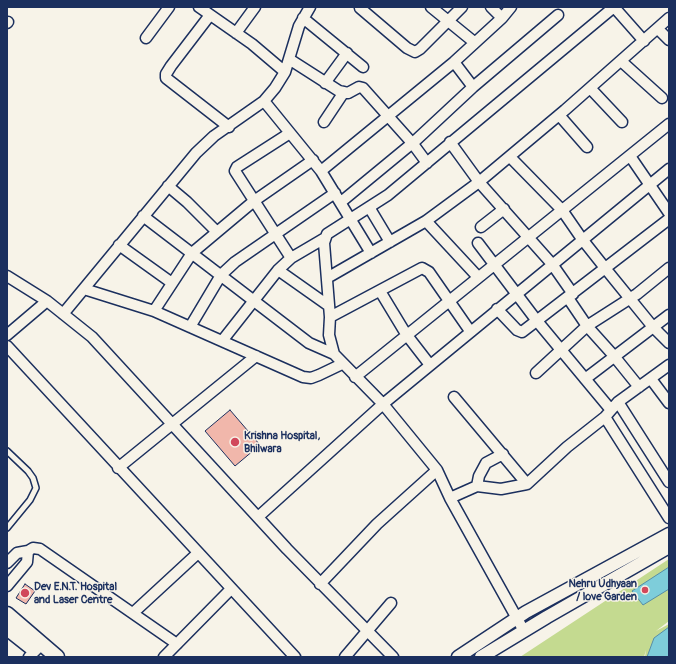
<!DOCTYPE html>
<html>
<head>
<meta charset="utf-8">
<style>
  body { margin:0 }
  #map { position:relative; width:676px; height:664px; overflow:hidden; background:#f7f3e8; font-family:Pangolin,sans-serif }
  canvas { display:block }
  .frame { position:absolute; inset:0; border:8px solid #1b2f5e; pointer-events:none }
</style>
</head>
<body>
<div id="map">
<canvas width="676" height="664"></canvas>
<div class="frame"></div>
</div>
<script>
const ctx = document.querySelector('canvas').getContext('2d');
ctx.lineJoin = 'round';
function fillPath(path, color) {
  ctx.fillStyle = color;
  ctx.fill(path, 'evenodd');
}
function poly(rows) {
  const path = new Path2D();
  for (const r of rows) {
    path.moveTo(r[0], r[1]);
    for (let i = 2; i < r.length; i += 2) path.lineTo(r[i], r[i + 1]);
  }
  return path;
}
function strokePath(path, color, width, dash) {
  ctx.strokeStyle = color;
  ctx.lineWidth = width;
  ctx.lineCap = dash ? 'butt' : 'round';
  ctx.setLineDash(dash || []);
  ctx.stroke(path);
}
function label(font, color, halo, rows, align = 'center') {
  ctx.font = font + ' Pangolin,sans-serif';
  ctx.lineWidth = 3;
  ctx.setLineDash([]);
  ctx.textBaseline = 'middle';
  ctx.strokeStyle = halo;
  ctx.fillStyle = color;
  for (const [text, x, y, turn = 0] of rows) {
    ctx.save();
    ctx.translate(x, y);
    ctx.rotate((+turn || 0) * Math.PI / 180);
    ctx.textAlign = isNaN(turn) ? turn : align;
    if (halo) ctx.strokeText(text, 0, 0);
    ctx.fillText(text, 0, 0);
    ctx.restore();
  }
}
fillPath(poly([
  [669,559,669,621,656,631,669,624,669,657,645,657,646,650,644,657,520,657]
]), '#c4da90');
const water = poly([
  [669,567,669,589,643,605,632,591,669,567],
  [669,627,669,657,647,657,654,638,669,627]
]);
fillPath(water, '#7ecdda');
strokePath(water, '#568ea8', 1);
const building = poly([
  [230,410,260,445,235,466,205,431,230,410],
  [25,584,35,591,26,604,16,598,25,584]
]);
fillPath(building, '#f1b7ab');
strokePath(building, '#1b2f5e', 1);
const service = poly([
  [7,451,28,471,33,478,36,488,30,500,7,528]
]);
const minor = poly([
  [199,7,252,44,285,72],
  [431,7,474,42],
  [491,7,502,18],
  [614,7,388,195,327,234,324,243,330,317,329,335,334,354,383,404,669,169],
  [614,7,644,41],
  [360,8,407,48,415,52,420,49,462,7],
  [210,15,171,66,166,74,166,78,229,127],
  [303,18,363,67],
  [7,23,8,22],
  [658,29,669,40],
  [236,33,255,7],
  [146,38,169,7],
  [289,59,339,91,348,93,359,87,363,88,413,144,427,163],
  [621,61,662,98],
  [454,62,473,87],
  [325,83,347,53],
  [590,88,622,122],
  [264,101,321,171,371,253],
  [559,115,587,147],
  [324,122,344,92],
  [290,133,237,167,235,171,291,258],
  [450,142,479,182,552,264,573,294],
  [630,156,669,213],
  [510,157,562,210,582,239,605,268,653,327,669,343],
  [321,171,454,62,502,18,511,7],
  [168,186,187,202,217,232],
  [341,202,415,141,473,87,558,15],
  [369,207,390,242],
  [143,216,309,343,334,354],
  [426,221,478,277],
  [481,227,504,209],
  [478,243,537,321,611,410],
  [119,245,172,283],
  [278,270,329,306],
  [7,276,47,301,92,337,287,549,393,657],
  [327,278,426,221,479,182,565,110,669,18],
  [84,289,154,311,303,377,311,378,319,375,342,364],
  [380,291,406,334,430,365],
  [568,298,587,326,614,356,639,387],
  [497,309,517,330,522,332,669,219],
  [154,311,192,253,254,201,313,160],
  [63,314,196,153,214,136,264,101,275,88,285,72,299,26,310,7],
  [330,317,422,268,429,272,470,331],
  [190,327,221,275,235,262,335,193],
  [7,335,47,301],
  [222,341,278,270,291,258,325,238],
  [7,346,295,657],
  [536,373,587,326,637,294,669,268],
  [355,377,669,124],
  [585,379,669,315],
  [651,379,669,403],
  [454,397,527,484],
  [618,402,669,482],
  [605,417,669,518],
  [118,468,256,356],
  [477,486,479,476,486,463,503,454],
  [450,498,477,486,501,489,527,484,567,447,605,417,618,402,669,365],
  [258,517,383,404,437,470,450,498,524,631],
  [7,563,17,553,28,551,33,548,40,549,177,644],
  [320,584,377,524,437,470],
  [7,586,27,562,28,551],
  [133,613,198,553],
  [29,657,42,644],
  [164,657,231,589],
  [345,657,391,603]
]);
const tertiary = poly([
  [458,657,526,612,669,534],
  [481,657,547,617,669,547]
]);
const secondary = poly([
  [7,614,57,657],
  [7,628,31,647]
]);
strokePath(service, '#1b2f5e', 8);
strokePath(minor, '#1b2f5e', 13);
strokePath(tertiary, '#1b2f5e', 15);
strokePath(secondary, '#1b2f5e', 17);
strokePath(service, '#f7f3e8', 5);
strokePath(minor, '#f7f3e8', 10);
strokePath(tertiary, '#f7f3e8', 12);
strokePath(secondary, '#f7f3e8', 14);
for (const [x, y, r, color] of [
  [235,442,5,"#d1495b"],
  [645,590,4,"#d1495b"],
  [25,593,5,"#d1495b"]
]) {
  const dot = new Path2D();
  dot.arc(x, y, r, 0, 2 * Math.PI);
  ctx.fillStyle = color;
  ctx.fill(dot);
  strokePath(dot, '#f7f3e8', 1.5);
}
label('bold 11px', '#1b2f5e', '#f7f3e8', [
  ["Krishna Hospital,",244,436],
  ["Bhilwara",244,449],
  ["Nehru Udhyaan",637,584,"right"],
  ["/ love Garden",637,597,"right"],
  ["Dev E.N.T. Hospital",34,587],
  ["and Laser Centre",34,600]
], 'left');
</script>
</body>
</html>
